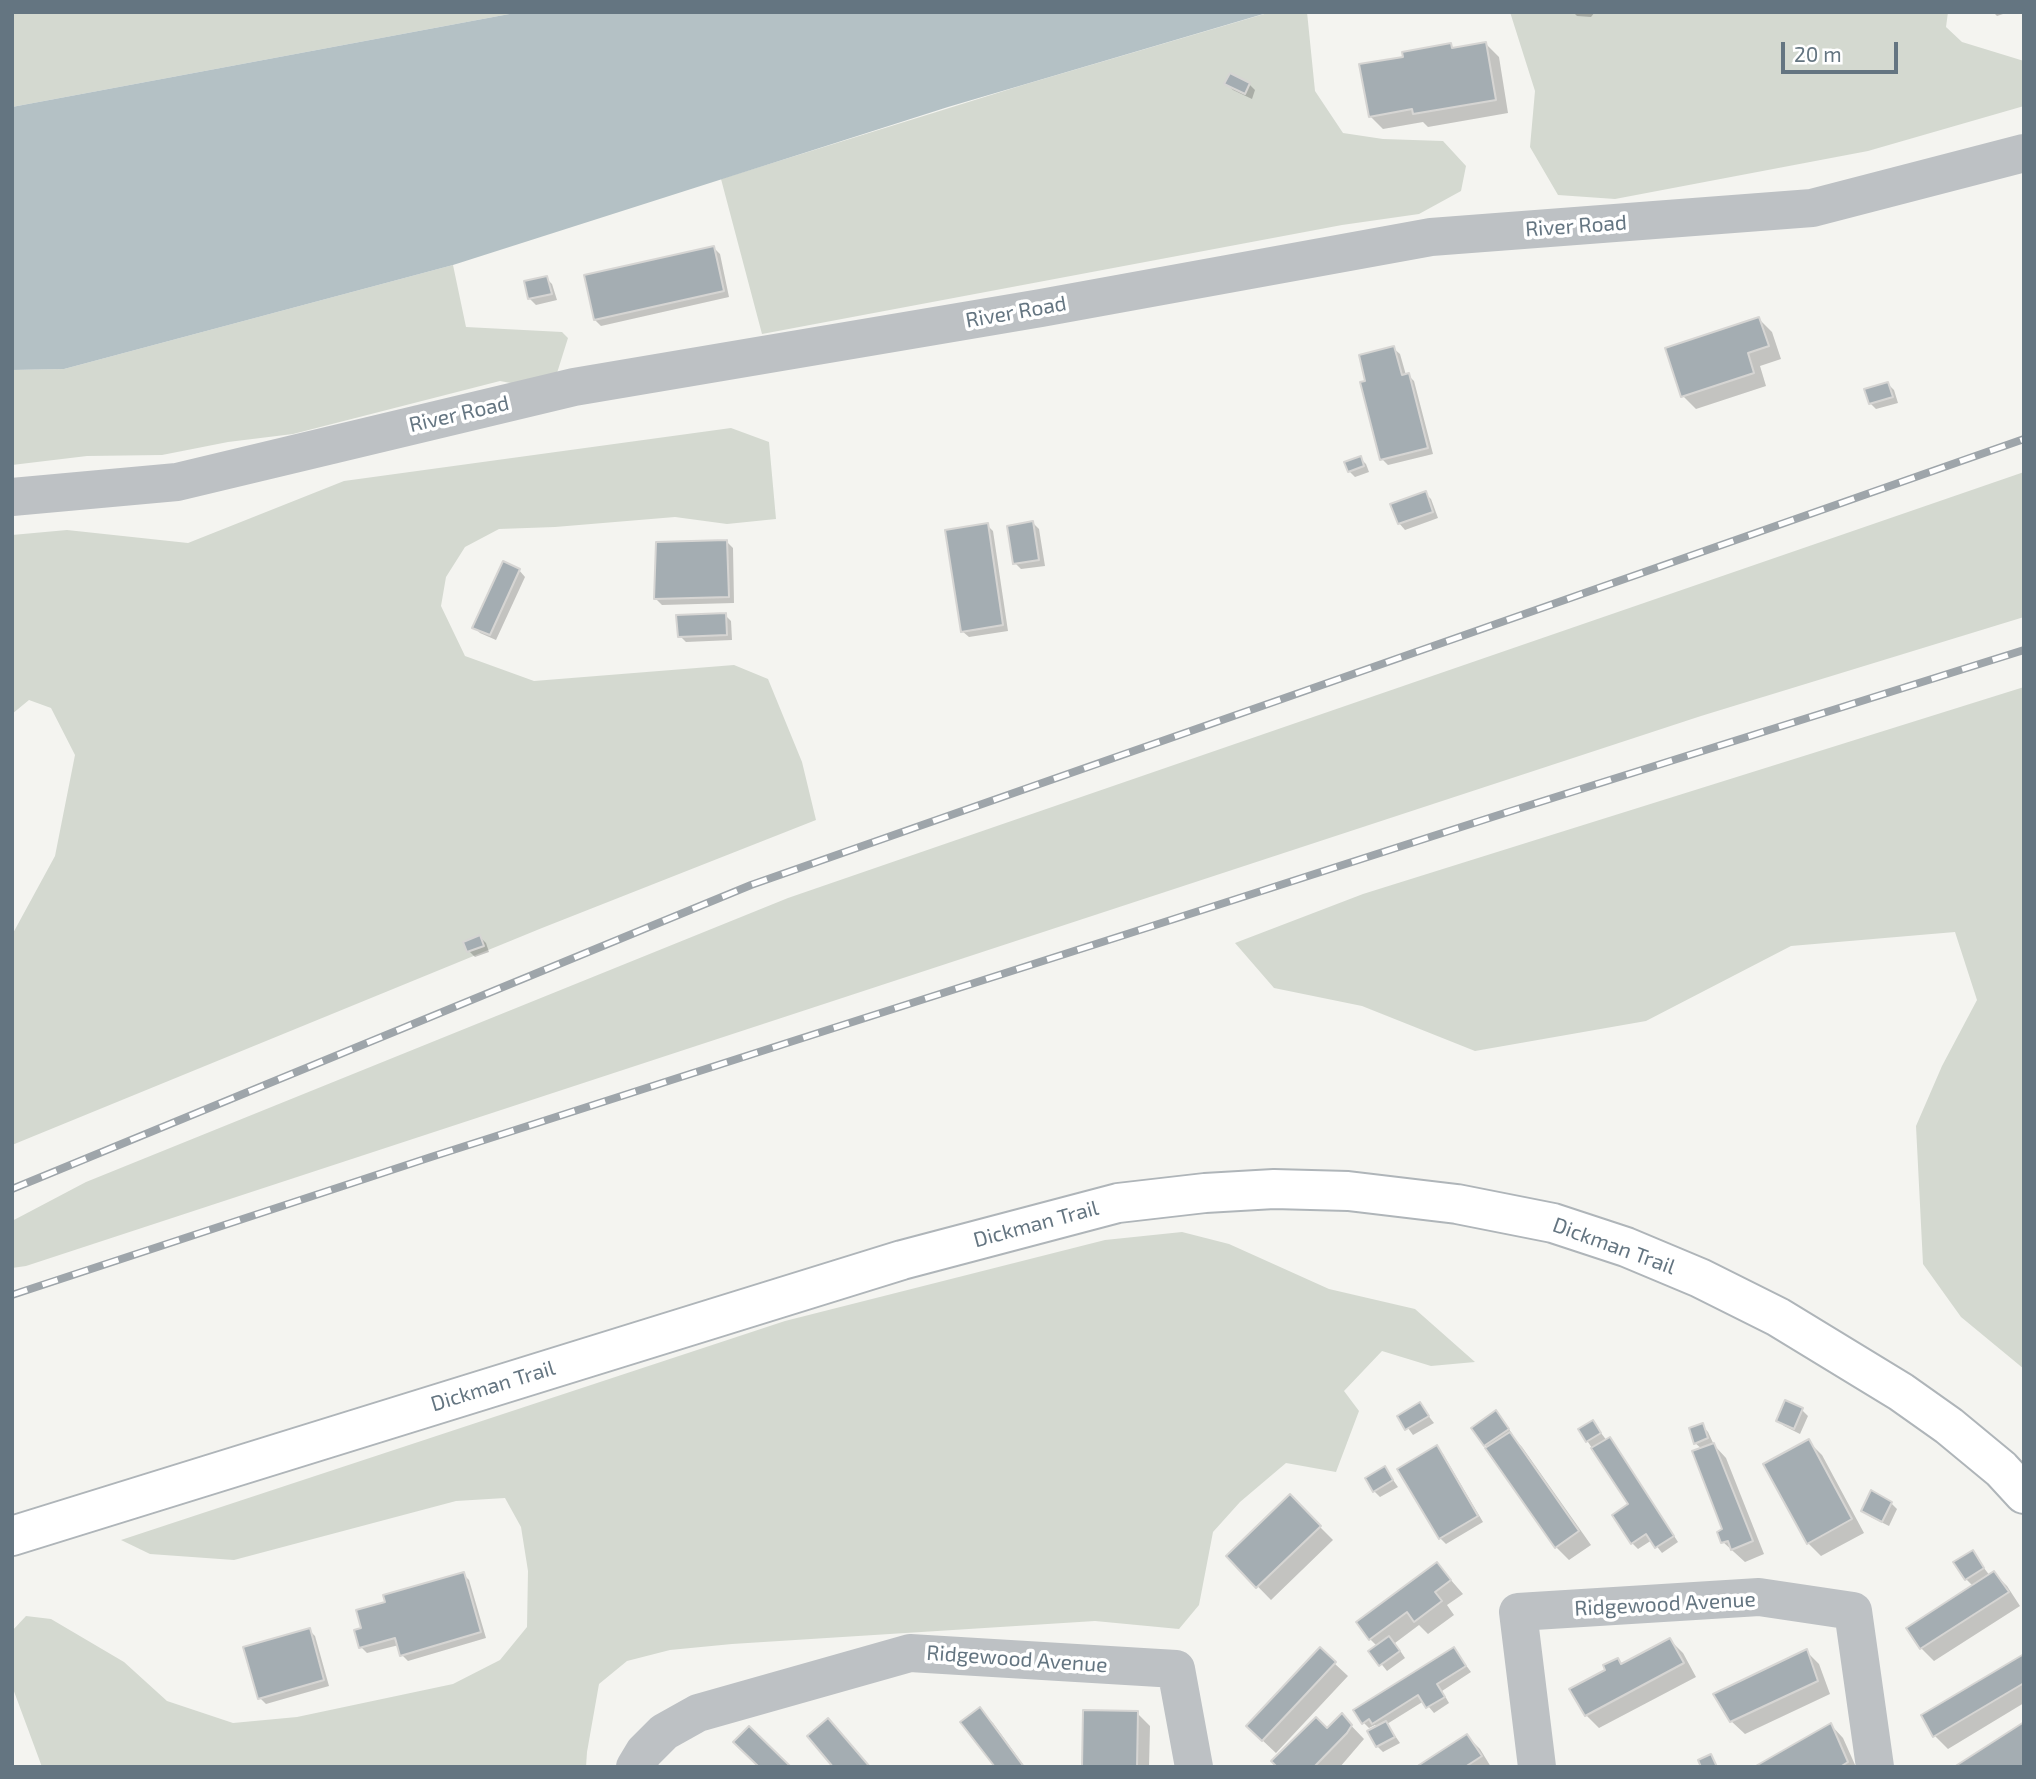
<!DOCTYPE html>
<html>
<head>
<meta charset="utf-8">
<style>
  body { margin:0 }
  #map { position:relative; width:2036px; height:1779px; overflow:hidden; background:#f4f4f0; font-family:"Exo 2",sans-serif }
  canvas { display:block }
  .frame { position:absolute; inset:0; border:14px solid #647581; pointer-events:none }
  .scale { position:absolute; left:1781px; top:42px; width:117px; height:32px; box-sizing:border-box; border:4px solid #647581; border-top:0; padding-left:9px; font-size:21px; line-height:24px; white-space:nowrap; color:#647581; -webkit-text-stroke:5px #fff; paint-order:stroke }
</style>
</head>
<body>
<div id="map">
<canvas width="2036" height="1779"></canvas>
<div class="frame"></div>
<div class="scale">20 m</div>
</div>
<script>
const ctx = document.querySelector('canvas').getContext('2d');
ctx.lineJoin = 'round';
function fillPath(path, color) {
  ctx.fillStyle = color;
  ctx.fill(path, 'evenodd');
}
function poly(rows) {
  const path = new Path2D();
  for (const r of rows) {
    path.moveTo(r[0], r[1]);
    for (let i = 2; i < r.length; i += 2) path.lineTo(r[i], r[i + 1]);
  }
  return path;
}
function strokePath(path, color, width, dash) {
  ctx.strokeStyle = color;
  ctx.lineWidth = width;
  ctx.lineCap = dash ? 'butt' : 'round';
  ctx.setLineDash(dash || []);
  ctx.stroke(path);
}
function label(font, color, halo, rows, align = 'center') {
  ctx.font = font + ' "Exo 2",sans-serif';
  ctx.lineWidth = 7;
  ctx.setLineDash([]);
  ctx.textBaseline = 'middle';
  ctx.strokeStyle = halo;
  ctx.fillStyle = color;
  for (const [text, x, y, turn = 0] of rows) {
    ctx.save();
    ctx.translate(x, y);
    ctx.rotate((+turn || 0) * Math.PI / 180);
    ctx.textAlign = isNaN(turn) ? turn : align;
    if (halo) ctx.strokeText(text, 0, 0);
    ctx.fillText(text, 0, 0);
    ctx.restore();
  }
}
fillPath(poly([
  [12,12,520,12,12,107],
  [1271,12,1307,12,1315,91,1343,133,1383,139,1443,141,1466,166,1461,191,1419,214,1342,225,762,334,721,179,1023,85],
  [1510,12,1948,12,1946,27,1962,42,2024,61,2024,106,1868,151,1615,199,1558,195,1530,147,1535,91],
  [453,265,466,327,562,332,568,338,557,373,516,384,500,381,293,434,228,442,162,455,87,456,12,465,12,370,64,369],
  [731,428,769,442,776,519,727,524,675,517,555,527,499,529,465,547,446,577,441,606,465,656,534,681,734,665,768,679,802,762,816,820,542,928,12,1145,12,935,55,856,75,755,51,708,29,700,12,714,12,535,67,530,188,543,344,481],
  [2024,472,2024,617,1701,716,26,1266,12,1268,12,1221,86,1182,788,898],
  [2024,687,2024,1369,1961,1317,1923,1264,1916,1126,1942,1066,1977,1000,1955,932,1791,946,1646,1021,1475,1051,1362,1006,1274,988,1235,943,1363,894],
  [1182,1232,1229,1244,1329,1289,1415,1309,1475,1362,1431,1366,1382,1351,1344,1391,1359,1411,1336,1472,1286,1463,1240,1502,1213,1532,1199,1605,1179,1629,1095,1621,732,1644,670,1650,627,1661,599,1684,587,1752,586,1767,42,1767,12,1686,12,1631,26,1616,51,1619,124,1662,167,1701,233,1723,297,1717,453,1684,500,1660,527,1627,528,1571,521,1527,505,1498,456,1501,234,1560,150,1554,121,1540,785,1321,1105,1240]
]), '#d4d9d0');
fillPath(poly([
  [520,12,1270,12,948,107,453,265,64,369,12,370,12,107]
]), '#b4c1c5');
fillPath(poly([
  [1573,12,1595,12,1591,17,1577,16],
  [1993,12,2009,12,1997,16],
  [1486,44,1499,57,1508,113,1428,127,1423,122,1383,129,1370,116,1405,58,1450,45,1455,50],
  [1226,83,1249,84,1255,90,1252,99,1233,90],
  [714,248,720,254,729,297,601,326,595,320],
  [546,278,552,284,557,300,536,305,530,299],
  [1759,319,1772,332,1781,359,1760,366,1766,386,1696,409,1683,396],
  [1393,348,1400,354,1406,375,1408,375,1414,381,1433,454,1388,465,1382,459,1368,382],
  [1888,384,1894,390,1898,403,1876,409,1870,403],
  [1360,458,1366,464,1369,472,1355,477,1349,471],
  [1425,493,1431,499,1438,518,1405,530,1399,523],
  [1033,523,1039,529,1045,566,1021,569,1015,563],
  [987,525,993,531,1008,631,969,637,962,631],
  [727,542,733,548,734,603,662,605,656,599],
  [519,570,525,577,496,640,480,633,474,627],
  [725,615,731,621,732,640,686,642,680,636],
  [480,937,486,943,489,952,475,957,469,951],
  [1786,1403,1802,1410,1808,1416,1800,1434,1784,1426,1778,1420],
  [1420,1405,1434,1423,1413,1435,1400,1417],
  [1502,1419,1513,1435,1512,1436,1522,1447,1591,1545,1569,1560,1556,1547,1485,1445],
  [1593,1422,1607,1441,1609,1439,1615,1445,1678,1542,1662,1553,1652,1540,1638,1549,1632,1543,1630,1505,1580,1430],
  [1702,1425,1708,1432,1714,1445,1726,1458,1764,1554,1745,1562,1723,1542,1724,1530,1702,1449,1695,1443],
  [1809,1442,1822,1455,1864,1533,1821,1556,1808,1543,1765,1465],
  [1437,1448,1443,1454,1483,1522,1446,1544,1440,1538],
  [1385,1468,1398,1487,1380,1497,1374,1491],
  [1290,1497,1333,1540,1271,1600,1228,1556],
  [1891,1503,1897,1509,1889,1526,1869,1516,1863,1510],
  [1972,1552,1990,1576,1994,1573,2007,1586,2020,1606,1934,1661,1921,1648,1908,1628,1973,1586,1966,1579],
  [1437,1564,1463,1594,1447,1605,1454,1615,1428,1634,1419,1625,1395,1643,1405,1658,1387,1671,1371,1651,1377,1646,1370,1639],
  [463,1574,469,1580,486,1638,408,1661,402,1655,399,1645,367,1653,361,1647,388,1603],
  [309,1630,315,1636,329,1686,266,1704,260,1698],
  [1670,1640,1683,1653,1696,1677,1599,1728,1586,1715,1608,1671,1617,1660,1623,1665],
  [1454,1649,1471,1672,1442,1691,1449,1703,1434,1713,1424,1701,1387,1724,1400,1743,1383,1752,1377,1746,1378,1727,1375,1725,1369,1728,1363,1722],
  [1320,1650,1348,1676,1276,1753,1261,1739],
  [1806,1651,1819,1664,1830,1694,1745,1734,1731,1721],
  [2024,1656,2024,1703,1948,1749,1935,1736,1923,1716],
  [980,1710,993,1723,1025,1767,997,1767],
  [1137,1713,1150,1726,1149,1767,1083,1767],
  [1342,1716,1364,1739,1340,1767,1279,1767,1327,1730],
  [1831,1725,1843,1738,1856,1767,1757,1767],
  [1467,1736,1480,1749,1491,1767,1419,1767]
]), '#0003');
const building = poly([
  [1486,42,1496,100,1413,114,1412,109,1369,117,1359,64,1403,57,1402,52,1451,43,1452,48,1486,42],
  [1230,73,1250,83,1245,94,1224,84,1230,73],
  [714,246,724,291,594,320,584,275,714,246],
  [547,276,552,294,528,299,524,281,547,276],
  [1759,317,1769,346,1748,353,1754,373,1681,397,1665,348,1759,317],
  [1394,346,1402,375,1409,373,1428,448,1380,460,1360,382,1365,381,1359,355,1394,346],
  [1888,382,1893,397,1869,404,1864,389,1888,382],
  [1361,456,1364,466,1348,472,1344,462,1361,456],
  [1426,491,1433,512,1398,524,1390,504,1426,491],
  [1033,521,1039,560,1013,564,1007,526,1033,521],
  [988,523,1003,625,961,632,945,530,988,523],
  [727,540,729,597,654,599,656,542,727,540],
  [503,561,520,569,490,635,472,628,503,561],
  [726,613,727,635,678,637,676,615,726,613],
  [480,935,484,946,467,952,463,942,480,935],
  [1785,1400,1803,1408,1794,1429,1776,1421,1785,1400],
  [1420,1402,1429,1416,1405,1430,1397,1416,1420,1402],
  [1496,1410,1509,1429,1484,1446,1471,1428,1496,1410],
  [1593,1420,1601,1433,1586,1442,1578,1429,1593,1420],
  [1703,1423,1708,1438,1694,1444,1689,1428,1703,1423],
  [1510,1432,1579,1531,1555,1548,1485,1448,1510,1432],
  [1610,1437,1674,1536,1655,1548,1646,1534,1631,1544,1612,1515,1628,1504,1591,1448,1610,1437],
  [1809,1439,1852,1519,1807,1544,1763,1464,1809,1439],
  [1714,1443,1753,1541,1731,1550,1728,1541,1721,1543,1717,1532,1722,1529,1692,1451,1714,1443],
  [1437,1445,1478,1516,1439,1539,1397,1469,1437,1445],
  [1385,1466,1393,1480,1373,1492,1365,1478,1385,1466],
  [1871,1490,1892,1502,1882,1522,1861,1511,1871,1490],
  [1290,1494,1321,1526,1256,1588,1226,1556,1290,1494],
  [1973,1550,1984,1568,1965,1580,1953,1562,1973,1550],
  [1437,1562,1451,1580,1435,1592,1442,1601,1414,1622,1407,1612,1369,1640,1356,1622,1437,1562],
  [1994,1571,2009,1592,1920,1649,1906,1628,1994,1571],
  [464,1572,481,1632,400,1656,395,1638,359,1648,354,1630,361,1628,356,1610,385,1602,383,1595,464,1572],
  [310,1628,324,1680,258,1699,243,1647,310,1628],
  [1389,1636,1400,1651,1379,1666,1368,1651,1389,1636],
  [1670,1638,1684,1663,1585,1716,1569,1689,1605,1670,1603,1665,1618,1658,1621,1664,1670,1638],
  [1320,1647,1336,1662,1262,1741,1246,1726,1320,1647],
  [1454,1647,1466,1666,1437,1684,1445,1697,1426,1708,1418,1695,1372,1724,1369,1719,1362,1724,1353,1710,1454,1647],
  [1807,1649,1818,1681,1730,1722,1713,1694,1807,1649],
  [2024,1654,2024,1683,1933,1737,1921,1715,2024,1654],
  [980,1707,1024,1767,995,1767,960,1722,980,1707],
  [1083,1710,1138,1711,1137,1767,1082,1767,1083,1710],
  [1342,1713,1352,1725,1347,1733,1314,1767,1277,1767,1271,1761,1316,1717,1327,1728,1342,1713],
  [828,1718,870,1767,833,1767,807,1736,828,1718],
  [1386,1721,1395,1737,1376,1747,1367,1731,1386,1721],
  [2024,1722,2024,1767,1954,1767,2024,1722],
  [1831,1723,1848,1762,1840,1767,1754,1767,1831,1723],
  [749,1726,791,1767,759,1767,733,1742,749,1726],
  [1467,1734,1482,1756,1465,1767,1416,1767,1467,1734],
  [1711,1754,1717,1767,1701,1767,1698,1760,1711,1754]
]);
fillPath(building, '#a4adb2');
strokePath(building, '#d6d5d3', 2);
const secondary = poly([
  [12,1536,902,1260,1118,1203,1205,1193,1274,1189,1348,1191,1457,1204,1553,1223,1626,1247,1700,1278,1778,1317,1901,1392,1949,1426,2001,1469,2024,1494]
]);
strokePath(secondary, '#afb5b9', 42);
strokePath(poly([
  [12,497,177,482,574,387,1041,308,1431,237,1812,208,2024,153],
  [635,1767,644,1752,664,1732,698,1713,910,1653,1176,1669,1194,1767],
  [1537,1767,1518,1612,1759,1597,1853,1611,1875,1767]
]), '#bdc1c4', 38);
strokePath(secondary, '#fff', 38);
const rail = poly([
  [12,1189,751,885,2024,439],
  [12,1295,431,1157,1508,812,2024,650]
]);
strokePath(rail, '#9ea5aa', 8);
strokePath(rail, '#fff', 5, [16]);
label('21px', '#647581', '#fff', [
  ["River Road",1576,226,-4],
  ["River Road",1016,312,-10],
  ["River Road",459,414,-13],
  ["Dickman Trail",1036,1224,-15],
  ["Dickman Trail",1614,1246,20],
  ["Dickman Trail",493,1386,-17],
  ["Ridgewood Avenue",1665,1604,-3],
  ["Ridgewood Avenue",1017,1659,4]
]);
</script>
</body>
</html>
